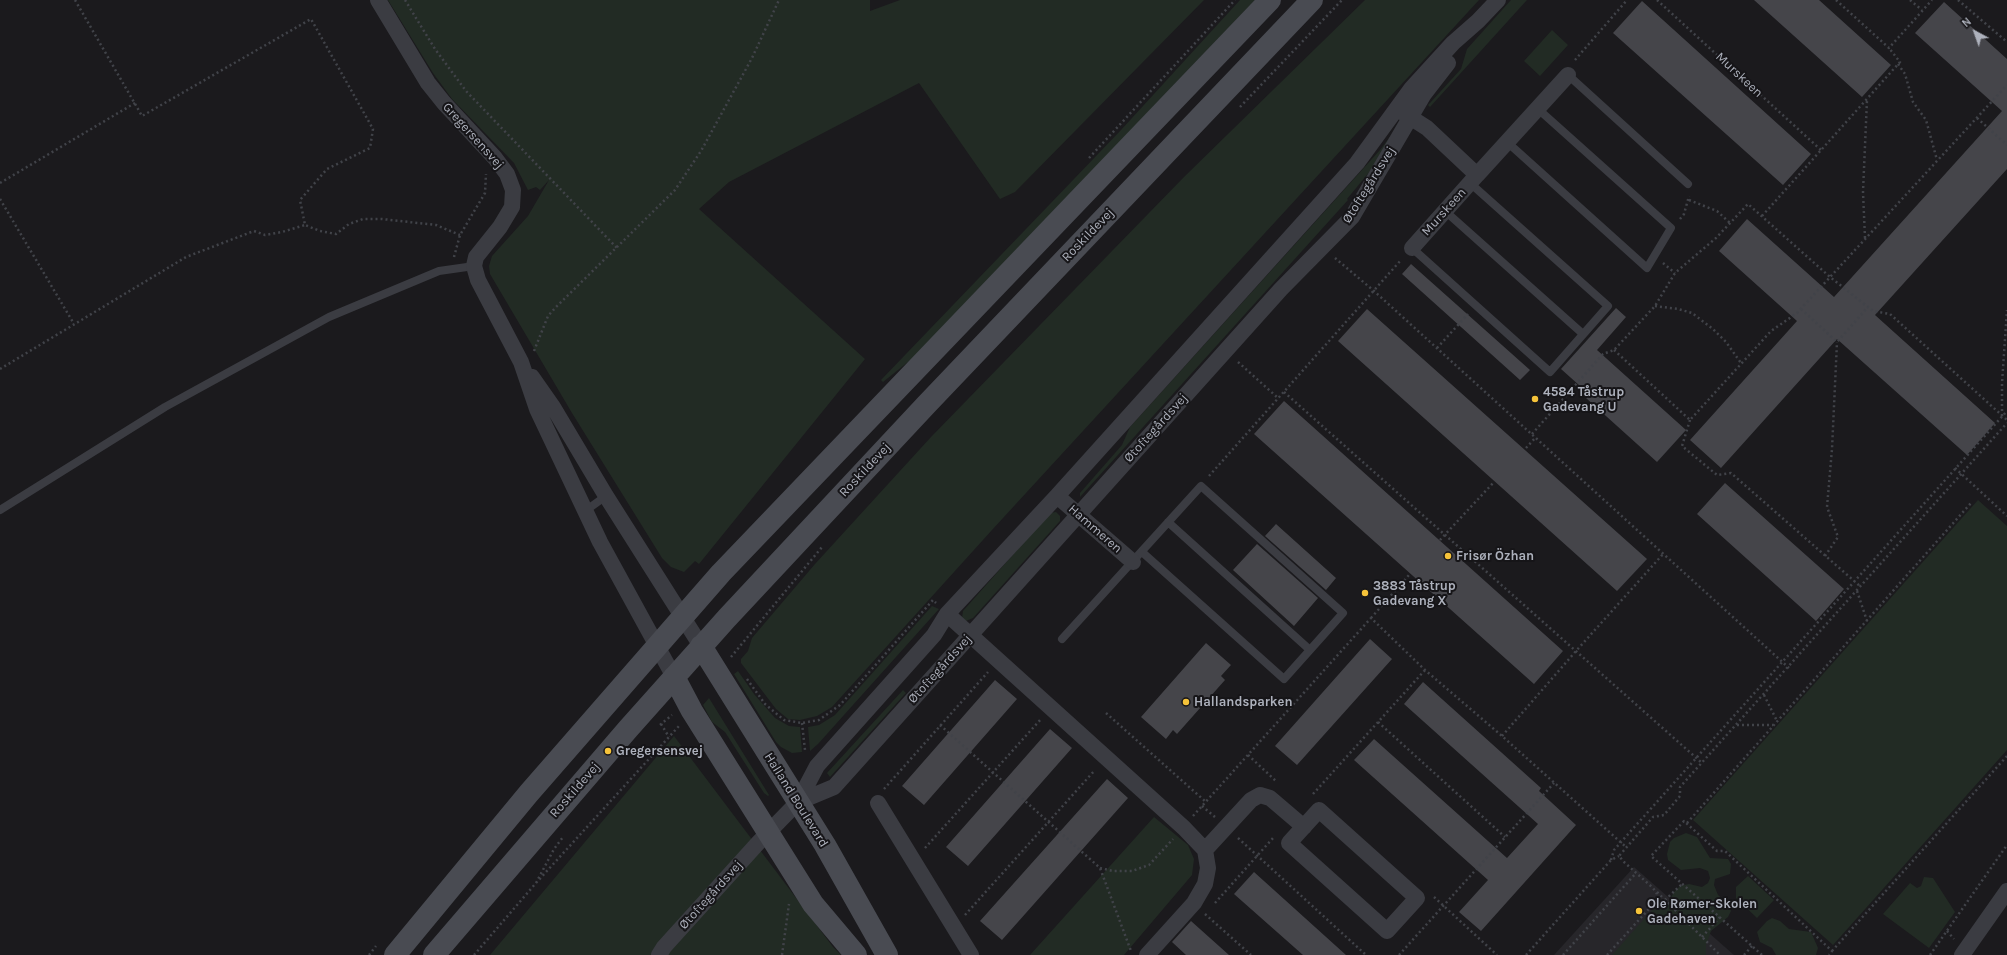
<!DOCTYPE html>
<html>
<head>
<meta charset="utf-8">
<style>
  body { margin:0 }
  #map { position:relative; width:2007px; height:955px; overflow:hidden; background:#1b1a1d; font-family:Karla,sans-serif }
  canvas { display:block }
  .north { position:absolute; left:1955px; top:12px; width:40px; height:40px; -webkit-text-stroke:3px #161518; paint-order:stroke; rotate:319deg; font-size:11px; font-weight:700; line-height:16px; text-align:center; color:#adb1bc }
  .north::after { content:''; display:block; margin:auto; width:14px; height:18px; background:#adb1bc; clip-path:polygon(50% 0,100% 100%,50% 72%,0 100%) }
</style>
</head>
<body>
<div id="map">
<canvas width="2007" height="955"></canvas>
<div class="north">N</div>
</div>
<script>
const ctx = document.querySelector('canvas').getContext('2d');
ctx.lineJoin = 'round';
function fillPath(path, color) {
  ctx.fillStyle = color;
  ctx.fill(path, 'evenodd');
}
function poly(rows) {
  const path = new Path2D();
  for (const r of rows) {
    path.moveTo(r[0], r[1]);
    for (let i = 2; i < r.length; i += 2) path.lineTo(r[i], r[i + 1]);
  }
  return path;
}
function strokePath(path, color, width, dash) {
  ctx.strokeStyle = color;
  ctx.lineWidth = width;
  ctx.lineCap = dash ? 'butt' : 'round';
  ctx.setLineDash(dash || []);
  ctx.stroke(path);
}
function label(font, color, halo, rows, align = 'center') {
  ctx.font = font + ' Karla,sans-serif';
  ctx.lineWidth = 4;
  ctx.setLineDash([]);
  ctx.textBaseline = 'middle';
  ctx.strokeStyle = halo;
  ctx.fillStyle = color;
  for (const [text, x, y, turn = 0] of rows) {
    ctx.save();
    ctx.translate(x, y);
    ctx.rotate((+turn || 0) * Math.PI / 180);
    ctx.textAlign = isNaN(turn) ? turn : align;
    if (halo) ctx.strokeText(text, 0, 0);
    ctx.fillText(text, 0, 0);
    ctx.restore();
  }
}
fillPath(poly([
  [1634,867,1734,955,1554,955]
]), '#27262a');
fillPath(poly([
  [388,0,870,0,870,11,900,0,1204,0,1015,192,1000,199,919,83,729,182,699,209,865,359,699,564,695,561,684,572,671,567,662,558,572,413,490,274,489,266,492,256,528,216,549,180,540,190,536,187,528,190,514,163,452,99,433,73],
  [1240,0,1255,0,913,358,883,382,881,380,1121,130],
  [1365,0,1479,0,992,530,832,707,817,716,800,720,788,719,776,709,741,663,741,659,748,651,752,638,815,564,931,437,1184,177],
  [1511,0,1527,0,1430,107,1428,105,1430,103,1461,69,1467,49],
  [1552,30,1568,45,1540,76,1524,61],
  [1392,134,1371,170,1347,199,1348,200,1080,497,1080,493,1122,445,1130,427,1380,150],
  [1978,500,2007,526,2007,750,1833,945,1693,820],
  [1056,512,1060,516,1060,521,973,618,966,621,962,618,963,611,1050,513],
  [932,606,939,609,818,744,810,751,808,727,819,725,835,715],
  [738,671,754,694,775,718,789,726,800,727,802,752,792,753,781,747,776,742,734,674],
  [903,690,906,693,904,695,830,777,827,773],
  [709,698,769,795,768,796,764,793,725,732,712,722,703,705],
  [674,736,833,947,841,955,490,955],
  [1154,817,1188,845,1194,859,1192,875,1124,955,1030,955],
  [1686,833,1697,837,1710,858,1728,859,1731,864,1730,874,1715,879,1714,885,1718,895,1729,904,1731,911,1728,917,1711,931,1706,945,1706,955,1612,955,1653,909,1667,905,1674,892,1680,886,1689,884,1702,887,1708,883,1710,878,1708,871,1700,868,1681,870,1668,860,1667,854,1670,842,1674,838],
  [1748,876,1774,900,1757,918,1736,898,1736,887],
  [1924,877,1933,878,1955,912,1929,948,1883,914,1910,883,1917,888,1921,886],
  [1772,918,1780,921,1789,929,1811,932,1818,948,1816,955,1776,955,1772,948,1760,942,1757,932,1767,921]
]), '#222b24');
fillPath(poly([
  [1754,0,1819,0,1891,65,1862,97],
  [1642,1,1811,154,1783,185,1613,33],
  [1944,2,2007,59,2007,169,1875,315,1995,423,1967,455,1837,339,1721,468,1690,440,1797,321,1719,251,1747,219,1834,297,2002,111,1915,33],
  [1411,264,1530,370,1520,380,1402,274],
  [1616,308,1626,317,1597,350,1686,430,1657,462,1586,398,1589,394,1561,369],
  [1367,309,1647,559,1617,591,1338,341],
  [1284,401,1563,651,1534,684,1254,434],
  [1725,483,1844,589,1816,621,1697,514],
  [1276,524,1336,578,1326,590,1265,536],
  [1257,544,1318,598,1294,626,1233,570],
  [1370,639,1392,659,1297,765,1275,746],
  [1206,643,1231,665,1221,676,1225,680,1177,734,1173,730,1166,739,1141,717],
  [995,680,1017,699,924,805,902,786],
  [1423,682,1541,788,1539,791,1576,825,1481,931,1459,912,1488,880,1354,760,1374,739,1507,858,1538,824,1404,704],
  [1050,729,1072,748,968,866,946,847],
  [1107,779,1128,798,1002,940,980,921],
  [1254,872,1346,955,1303,955,1234,894],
  [1191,921,1229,955,1186,955,1172,942]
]), '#45454a');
strokePath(poly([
  [75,0,142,116,311,19,373,129,370,148,327,169,300,200,305,225,320,231,336,234,349,224,363,219,382,219,436,225,460,235],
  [405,0,435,49,466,91,617,248],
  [1657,0,1821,150],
  [1836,0,1889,48,1932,0],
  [1910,0,1922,10],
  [1958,0,2007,42],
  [1575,60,1627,0],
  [1898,64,1905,74,1913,102,1926,120,1937,160],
  [1240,107,1342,0],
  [1977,118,2007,145],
  [1089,158,1235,0],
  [0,183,135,103],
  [0,199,74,324],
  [1689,200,1717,211,1730,223],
  [1762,216,1900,62,1889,48],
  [1680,219,1684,214,1689,196],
  [1865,238,1863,192,1867,100],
  [454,257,460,235,485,193,486,174],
  [1335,258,1374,291,1789,668],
  [1663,263,1675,273],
  [1655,306,1678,309,1692,313,1713,329,1726,342,1741,363],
  [1801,309,1837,342,1868,307],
  [1437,348,1468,314],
  [1614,350,1690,420,1771,331,1797,313,2007,85],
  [534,351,548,316,556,307,675,190,701,151,752,58,779,0],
  [1238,362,1278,398],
  [0,369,186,257,254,231,265,235,282,232,305,225],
  [1284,392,1702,763],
  [2002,416,2002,383,2007,310],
  [1690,420,1682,446,1717,475,1731,473,1861,587],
  [1532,434,1603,354,1614,350,1655,306,1675,273,1716,238,1748,204,1830,277,1873,311,1890,314,2007,420],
  [1526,448,1536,437],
  [1955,468,2007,516],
  [1209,476,1401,260],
  [1440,540,1494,482],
  [1825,556,1838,537,1827,507,1832,449,1837,342],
  [1857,591,1867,621],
  [1371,618,1409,575],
  [731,657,822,547],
  [747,679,765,704,784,720,802,723,819,720,840,705,933,600,936,603],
  [1764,695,1777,721],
  [1106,713,1206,802],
  [1378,722,1505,837],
  [802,723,805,750],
  [661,724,669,737],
  [660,725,672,715],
  [940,725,1100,868,1131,951],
  [1737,725,1773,725],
  [1502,736,1576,651,1664,553],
  [1248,755,1277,782],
  [884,789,988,672],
  [1313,794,1425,670],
  [1202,806,1215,817],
  [1193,816,1371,618,1425,670,1502,736,1626,847],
  [1687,823,1971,503],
  [1238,838,1366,955],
  [925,848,1041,719],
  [1611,860,1614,850,1621,842,2007,411],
  [1100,868,1113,871,1132,871,1149,865,1173,839],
  [536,883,554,849,563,837],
  [1657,892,1720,955],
  [1434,897,1497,955],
  [1665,900,1682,884],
  [1215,903,1273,838],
  [1205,914,1251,955],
  [965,915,1095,770],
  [1947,931,1954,939],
  [1702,937,1720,917],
  [1832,951,2007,756],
  [369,955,376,946],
  [474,955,536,883,679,726],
  [782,955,789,904],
  [1399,955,1554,783],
  [1526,955,1611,860,1619,856],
  [1563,955,1636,873],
  [1607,955,1657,900,1657,894,1653,888,1624,862,1619,856,1653,817,1664,815,1680,796,1680,787,2007,423],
  [1744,955,1752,946],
  [1762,955,1651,856,1684,821,1717,851,1725,851,1832,951,1829,955],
  [1930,955,2007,845]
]), '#414349', 2.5, [2, 3]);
strokePath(poly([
  [1568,75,1688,184],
  [1507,142,1647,268,1671,228,1538,109],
  [1445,211,1583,334],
  [1412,248,1550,372,1608,306,1470,183],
  [0,510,165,407,329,317,439,271,474,266],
  [585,511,606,496],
  [1168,522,1310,650],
  [1062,639,1201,486,1343,613,1284,679,1142,552]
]), '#3b3c42', 8);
strokePath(poly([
  [378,0,428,83,444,103,495,158,507,174,513,190,512,207,500,227,476,257,474,266,478,280,521,362,537,409,600,542,674,677],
  [1402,112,1427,128,1477,175,1568,75],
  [1412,248,1477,175],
  [532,377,553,407,606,496,701,646],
  [1057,496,1133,562],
  [947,614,1184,828,1205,850,1208,868,1205,884,1194,903,1147,955],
  [798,802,834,787,1281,289,1352,217,1424,94,1448,63],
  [878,803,971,955],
  [1319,810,1417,898,1387,931,1289,843,1319,810],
  [1205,850,1251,800,1260,795,1270,798,1304,827],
  [659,955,664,947,758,843,798,802,817,766,934,635,947,614,1057,496,1357,163,1411,89,1453,43,1478,21,1498,0],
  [1962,955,2007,891]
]), '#3b3c42', 16);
strokePath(poly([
  [701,646,825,845,887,955],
  [674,677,692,711,813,904,856,955],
  [395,955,529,793,721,573,1270,0],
  [434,955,628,729,727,618,926,405,1312,0]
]), '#494b52', 22);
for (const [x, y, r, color] of [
  [1535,399,4,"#f6c33a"],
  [1448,556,4,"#f6c33a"],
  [1365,593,4,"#f6c33a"],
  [1186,702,4,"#f6c33a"],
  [608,751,4,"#f6c33a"],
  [1639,911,4,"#f6c33a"]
]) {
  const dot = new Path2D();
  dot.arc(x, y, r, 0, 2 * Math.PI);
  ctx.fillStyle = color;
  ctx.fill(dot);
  strokePath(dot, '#161518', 1.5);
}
label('13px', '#adb1bc', '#161518', [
  ["Murskeen",1739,75,43],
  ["Gregersensvej",473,136,48],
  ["Øtoftegårdsvej",1369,185,-58],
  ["Murskeen",1444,212,-48],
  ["Roskildevej",1088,235,-46],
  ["Øtoftegårdsvej",1156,428,-48],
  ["Roskildevej",865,470,-47],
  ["Hammeren",1095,529,41],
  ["Øtoftegårdsvej",940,669,-48],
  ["Roskildevej",575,790,-49],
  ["Halland Boulevard",796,800,58],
  ["Øtoftegårdsvej",711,895,-48]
]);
label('bold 13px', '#adb1bc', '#161518', [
  ["4584 Tåstrup",1543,392],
  ["Gadevang U",1543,407],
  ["Frisør Özhan",1456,556],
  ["3883 Tåstrup",1373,586],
  ["Gadevang X",1373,601],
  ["Hallandsparken",1194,702],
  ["Gregersensvej",616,751],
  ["Ole Rømer-Skolen",1647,904],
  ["Gadehaven",1647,919]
], 'left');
</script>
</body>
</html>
